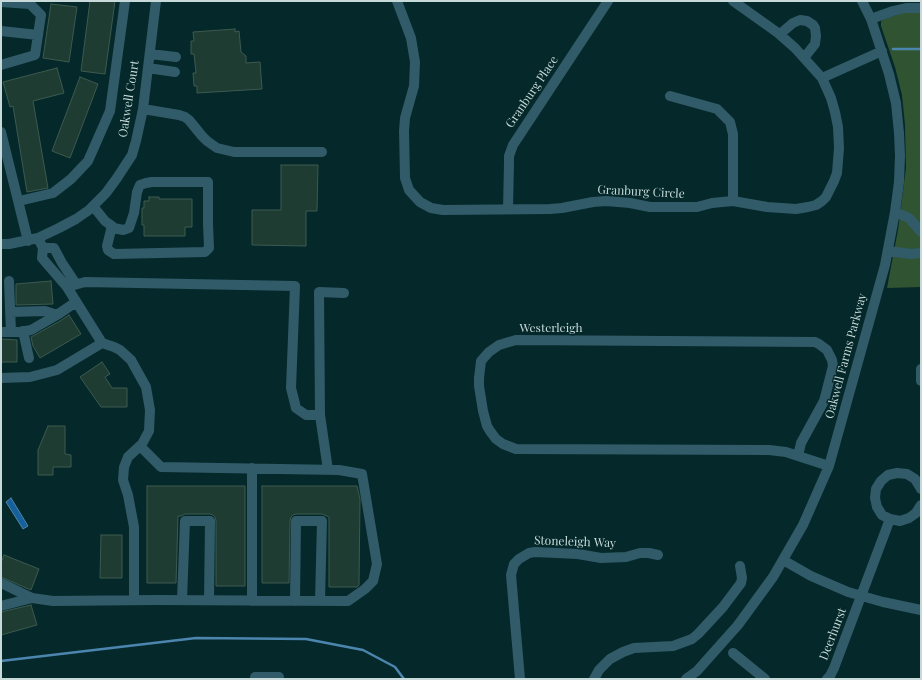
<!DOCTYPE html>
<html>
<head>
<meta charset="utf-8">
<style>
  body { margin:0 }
  #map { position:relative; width:922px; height:680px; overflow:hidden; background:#05292a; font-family:"Playfair Display",serif }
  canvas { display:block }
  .frame { position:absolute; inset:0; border:2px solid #c7d9d9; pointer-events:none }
</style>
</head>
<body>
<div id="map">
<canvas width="922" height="680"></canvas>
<div class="frame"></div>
</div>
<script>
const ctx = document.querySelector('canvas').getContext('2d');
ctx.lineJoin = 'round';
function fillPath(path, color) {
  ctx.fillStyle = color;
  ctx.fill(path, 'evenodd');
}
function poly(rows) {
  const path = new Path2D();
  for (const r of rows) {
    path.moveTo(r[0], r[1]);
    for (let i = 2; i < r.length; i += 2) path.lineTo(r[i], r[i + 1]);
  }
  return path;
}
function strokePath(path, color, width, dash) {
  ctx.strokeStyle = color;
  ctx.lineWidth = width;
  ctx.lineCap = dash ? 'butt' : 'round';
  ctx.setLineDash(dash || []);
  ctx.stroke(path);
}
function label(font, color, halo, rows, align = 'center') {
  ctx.font = font + ' "Playfair Display",serif';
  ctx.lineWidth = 3;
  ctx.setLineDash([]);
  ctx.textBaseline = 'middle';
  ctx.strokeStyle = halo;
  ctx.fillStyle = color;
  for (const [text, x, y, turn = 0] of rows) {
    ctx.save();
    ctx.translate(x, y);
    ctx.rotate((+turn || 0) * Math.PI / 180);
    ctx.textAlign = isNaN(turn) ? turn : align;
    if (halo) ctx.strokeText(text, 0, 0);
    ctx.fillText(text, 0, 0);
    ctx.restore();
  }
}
fillPath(poly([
  [905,12,921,13,921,287,887,288,898,230,906,168,905,125,902,95,895,67,881,26,881,22,882,20]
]), '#305431');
const water = poly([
  [11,498,28,526,23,529,6,502,11,498]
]);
fillPath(water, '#17619b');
strokePath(water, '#4c85ae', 1);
strokePath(poly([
  [893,49,921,49],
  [1,661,196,638,306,639,363,650,395,667,404,679]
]), '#4c85ae', 2.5);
const building = poly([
  [90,1,115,1,105,74,81,71,90,1],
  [51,4,77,7,69,62,43,58,51,4],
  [235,29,235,32,239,31,241,52,246,56,246,63,260,62,262,89,197,93,197,86,194,86,193,73,196,73,194,54,191,54,191,41,194,41,193,32,235,29],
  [57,68,64,93,33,101,48,188,27,192,13,106,10,107,3,82,57,68],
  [80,77,98,84,70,158,52,151,80,77],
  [281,165,318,165,317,211,306,211,306,246,252,245,252,210,281,210,281,165],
  [149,197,159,197,159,199,192,199,192,227,185,227,185,236,144,236,144,225,142,225,142,208,144,208,144,201,149,201,149,197],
  [51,281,53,304,16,305,16,284,51,281],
  [69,315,81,334,40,358,33,346,31,337,60,321,69,315],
  [1,339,17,340,17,362,1,362,1,339],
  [102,362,110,374,105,377,112,388,127,388,127,407,101,407,80,377,102,362],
  [48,426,65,426,65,454,71,455,71,467,53,467,53,475,38,475,38,450,48,426],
  [147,486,245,486,245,586,216,586,216,521,215,517,213,515,210,514,185,514,181,516,178,516,176,583,147,583,147,486],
  [262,486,357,486,360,499,359,585,357,587,329,587,329,517,322,514,296,514,293,515,291,517,290,521,289,583,262,583,262,486],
  [101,535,122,535,122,578,100,578,101,535],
  [4,555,39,569,31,590,1,577,1,563,4,555],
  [31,605,37,625,1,635,1,612,31,605]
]);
fillPath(building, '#1f3c32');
strokePath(building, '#3c5a4f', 1);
strokePath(poly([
  [397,1,411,38,415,62,414,86,405,118,404,131,405,178,409,190,420,202,431,208,443,210,550,209,562,208,593,202,606,201,630,203,650,207,697,207,712,203,733,201,767,207,796,209,808,207,816,205,822,201,826,197,834,181,837,173,839,148,838,127,835,112,831,98,822,78,795,48,778,33,733,1],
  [1,2,30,4,41,15,35,55,1,65],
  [871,19,893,11,906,8,921,8],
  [1,31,38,35],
  [780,34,793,23,800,20,807,21,813,25,815,28,816,36,815,44,804,58],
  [150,54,176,57],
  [148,68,175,72],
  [822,78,882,51],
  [670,96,717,109,730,122,733,134,733,201],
  [143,109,179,115,185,117,189,120,202,136,207,141,217,148,234,152,322,152],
  [1,132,28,241],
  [19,201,53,193,71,179,88,161,110,111,125,1],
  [93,206,105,221,112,226,114,228,123,230,129,228,134,213,137,192,140,185,146,183,152,182,208,182,208,224,209,248,205,252,114,254,108,250,107,246,112,226],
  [508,209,509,162,509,156,513,145,608,1],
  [895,212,909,218,921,232],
  [1,244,9,244,38,238,59,228,76,219,89,210,106,193,117,178,132,155,136,141,143,109,156,1],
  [43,248,54,248,62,263,76,284],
  [888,251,911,254,921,253],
  [9,281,11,332],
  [67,287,85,282,295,286,291,388,296,408,306,415,320,415,328,470],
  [10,312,45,311,57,315],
  [23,331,29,358],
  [1,332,20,332,31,330,57,315,76,302],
  [516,340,815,342,819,344,827,350,832,360,833,366,824,401,801,443,798,456,786,452,769,450,516,449,503,444,496,439,490,431,487,426,483,411,479,386,479,378,481,361,489,352,499,345,509,342,516,340],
  [102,343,114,347,120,350,131,360,146,387,150,410,149,431,142,444,128,457,124,467,123,480,128,495,134,527,134,600],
  [921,369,921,381],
  [1,378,30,377,57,370,102,343,67,287,42,258,43,248,38,238],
  [320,415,319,292,344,293],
  [798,456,829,466],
  [921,489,920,487,915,479,907,474,897,473,888,475,881,481,876,489,875,498,877,507,882,515,890,519,900,521,909,518,916,513,921,505],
  [783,560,811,576,848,592,883,602,921,610],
  [1,583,32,598,53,601,155,600,348,601,365,589,373,581,377,564,362,474,339,470,161,467,140,446],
  [182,600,185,521,210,521,209,600],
  [252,601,252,468],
  [295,601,296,521,322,521,320,601],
  [1,606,32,598],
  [733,653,765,679],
  [255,677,279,677],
  [520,679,511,575,514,564,519,559,529,553,535,552,578,554,601,558,626,557,640,553,649,553,658,555],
  [594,679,599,670,610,659,623,652,634,648,673,646,692,639,698,634,723,607,741,583,742,578,740,566],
  [686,679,697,671,738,625,773,577,803,525,829,466,885,265,895,212,899,182,900,156,899,133,896,103,889,74,871,19,862,1],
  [827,679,830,676,834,668,890,519]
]), '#315b69', 10);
label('12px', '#c7d9d9', '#05292a', [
  ["Granburg Place",532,92,-56],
  ["Oakwell Court",129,99,-81],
  ["Granburg Circle",641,192,3],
  ["Westerleigh",551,328],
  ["Oakwell Farms Parkway",846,356,-75],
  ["Stoneleigh Way",575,542,2],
  ["Deerhurst",833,634,-69]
]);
</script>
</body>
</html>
